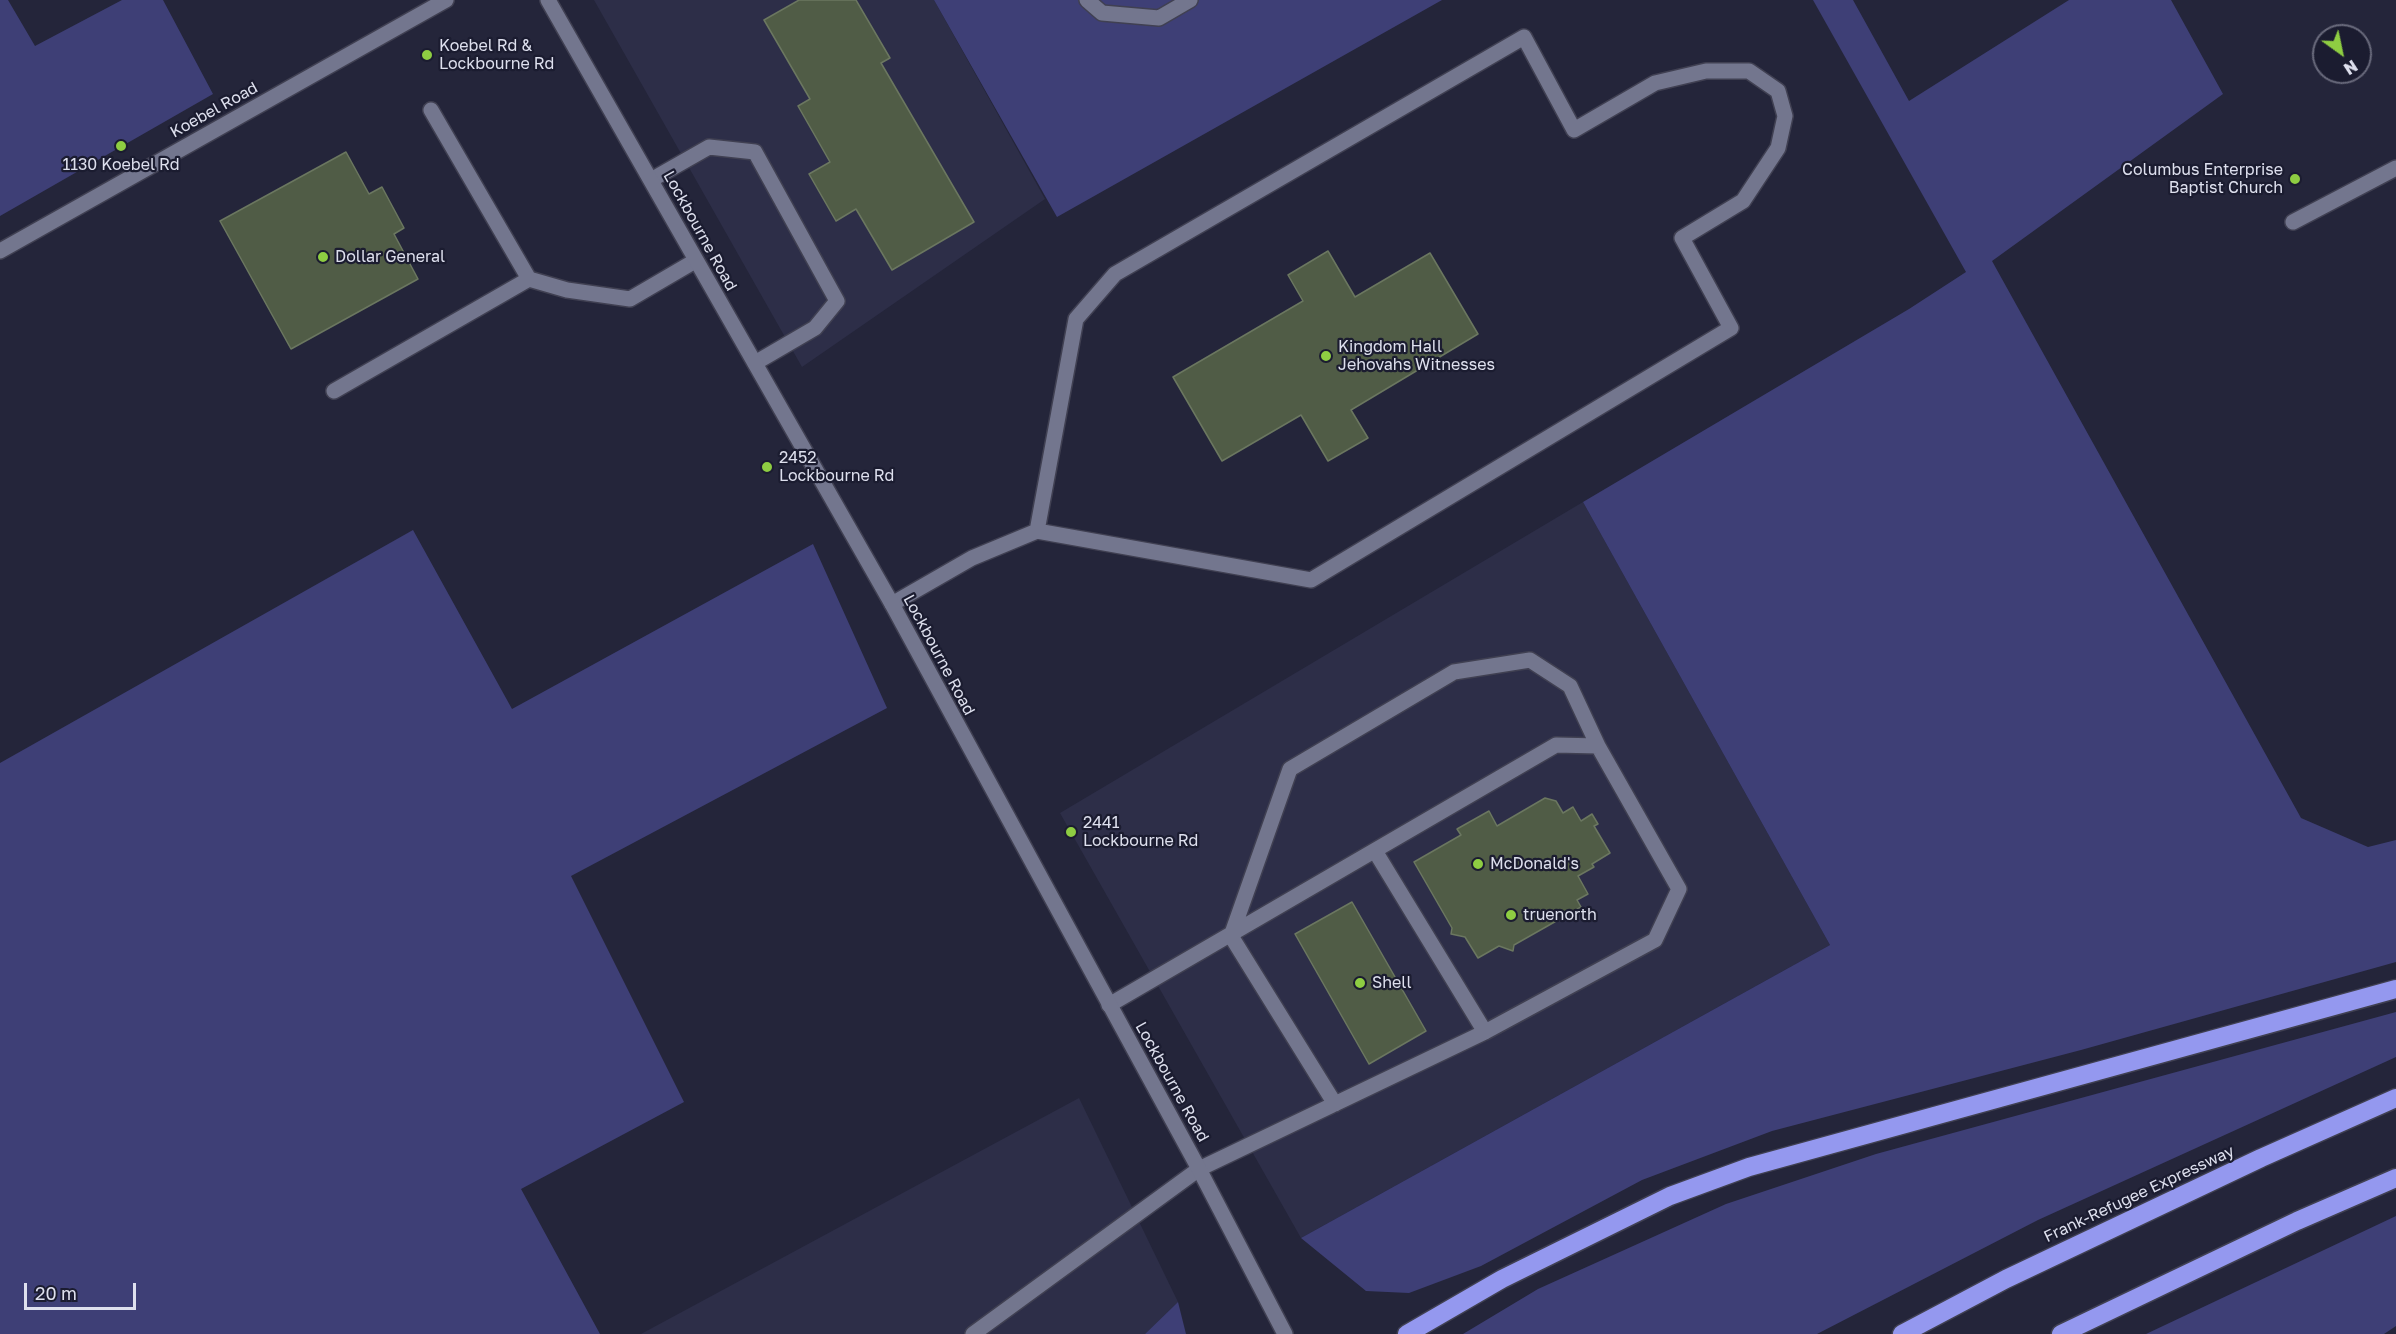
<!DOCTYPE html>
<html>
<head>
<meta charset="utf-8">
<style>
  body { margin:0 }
  #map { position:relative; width:2396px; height:1334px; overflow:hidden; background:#24253a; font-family:"Golos Text",sans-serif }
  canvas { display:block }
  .north { position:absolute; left:2312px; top:24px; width:60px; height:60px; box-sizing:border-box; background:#1b1c30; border:2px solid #696a7c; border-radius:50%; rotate:147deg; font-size:16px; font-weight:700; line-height:24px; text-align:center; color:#dee0ee }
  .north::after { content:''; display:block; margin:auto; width:21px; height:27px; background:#8ecd42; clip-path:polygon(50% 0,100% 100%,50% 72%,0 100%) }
  .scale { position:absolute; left:24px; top:1283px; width:112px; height:27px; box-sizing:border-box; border:3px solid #dee0ee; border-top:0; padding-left:8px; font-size:18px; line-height:21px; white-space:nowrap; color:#dee0ee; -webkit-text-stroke:4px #1b1c30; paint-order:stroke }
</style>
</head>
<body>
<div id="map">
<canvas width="2396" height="1334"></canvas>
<div class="north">N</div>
<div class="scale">20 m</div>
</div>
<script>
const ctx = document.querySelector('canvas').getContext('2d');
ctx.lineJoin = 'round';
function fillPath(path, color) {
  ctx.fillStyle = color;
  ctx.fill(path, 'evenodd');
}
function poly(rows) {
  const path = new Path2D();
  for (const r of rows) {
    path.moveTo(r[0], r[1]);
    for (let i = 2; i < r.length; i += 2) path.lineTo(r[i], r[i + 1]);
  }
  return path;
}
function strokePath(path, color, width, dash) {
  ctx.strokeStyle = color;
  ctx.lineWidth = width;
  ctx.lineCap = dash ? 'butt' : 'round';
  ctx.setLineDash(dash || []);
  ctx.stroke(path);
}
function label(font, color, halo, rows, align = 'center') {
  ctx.font = font + ' "Golos Text",sans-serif';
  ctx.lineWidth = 4.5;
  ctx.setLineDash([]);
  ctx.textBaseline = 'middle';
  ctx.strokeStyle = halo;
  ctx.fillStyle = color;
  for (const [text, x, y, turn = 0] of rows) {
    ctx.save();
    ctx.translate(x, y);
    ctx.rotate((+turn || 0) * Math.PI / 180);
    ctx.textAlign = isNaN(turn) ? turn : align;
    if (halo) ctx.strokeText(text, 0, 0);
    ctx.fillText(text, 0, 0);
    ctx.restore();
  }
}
fillPath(poly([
  [594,0,934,0,1045,199,802,367],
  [1583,502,1830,945,1301,1238,1060,813],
  [1079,1098,1178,1302,1145,1334,641,1334]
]), '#2d2e48');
fillPath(poly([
  [0,0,8,0,35,46,122,0,163,0,213,94,0,216],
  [934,0,1442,0,1057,217],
  [1813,0,1853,0,1909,101,2069,0,2171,0,2223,94,1992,261,2301,818,2368,847,2396,840,2396,962,2081,1050,1772,1131,1642,1180,1481,1266,1409,1293,1366,1291,1301,1238,1830,945,1583,502,1909,309,1966,272],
  [413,530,512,709,813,544,887,708,571,876,684,1102,521,1189,600,1334,0,1334,0,763],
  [2396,1012,2396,1057,2038,1220,1817,1334,1463,1334,1538,1289,1726,1204,1876,1154],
  [2396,1216,2396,1326,2384,1334,2146,1334],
  [1178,1302,1186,1334,1145,1334]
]), '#3e3f76');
const building = poly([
  [799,0,856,0,890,58,881,63,974,222,892,270,856,209,836,221,809,174,830,162,798,106,810,99,764,20,799,0],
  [346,152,369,194,382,187,404,228,394,234,418,279,291,349,220,221,346,152],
  [1328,251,1355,297,1430,253,1478,334,1351,410,1368,438,1328,461,1301,415,1222,461,1173,377,1303,301,1288,275,1328,251],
  [1545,798,1556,801,1563,813,1573,807,1581,821,1592,814,1598,824,1594,826,1610,853,1592,864,1594,867,1578,876,1588,894,1577,900,1581,907,1514,945,1513,951,1499,946,1478,958,1465,937,1451,934,1452,928,1414,862,1461,835,1457,829,1489,811,1497,826,1545,798],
  [1352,902,1426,1031,1369,1064,1295,934,1352,902]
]);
fillPath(building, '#505c46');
strokePath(building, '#6b7760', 1.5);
const lane = poly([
  [1087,0,1102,13,1159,18,1190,0],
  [431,110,529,279,567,290,630,299,695,261],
  [651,180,709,147,755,152,837,301,815,328,755,363],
  [2293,222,2396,168],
  [334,391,529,279],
  [892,604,972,558,1037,531,1311,580,1731,328,1682,238,1743,201,1778,148,1785,116,1778,91,1749,71,1706,71,1655,83,1574,130,1524,37,1115,274,1076,319,1037,531],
  [1375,851,1485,1032],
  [1335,1104,1231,936,1290,769,1454,672,1530,660,1570,686,1598,746],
  [973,1334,1199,1169,1485,1032,1655,940,1679,889,1598,746,1556,745,1109,1005]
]);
const secondary = poly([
  [548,0,892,604,1199,1169,1285,1334],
  [0,251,446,0]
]);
const highway = poly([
  [1407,1334,1502,1279,1670,1196,1749,1167,2396,989],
  [1902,1334,2006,1279,2261,1158,2396,1098],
  [2061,1334,2297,1221,2396,1178]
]);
strokePath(lane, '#404052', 18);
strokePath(secondary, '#404052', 18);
strokePath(highway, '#404052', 21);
strokePath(lane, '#73768e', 15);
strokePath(secondary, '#73768e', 15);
strokePath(highway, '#9498ef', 18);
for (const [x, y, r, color] of [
  [427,55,6,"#8ecd42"],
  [121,146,6,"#8ecd42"],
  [2295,179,6,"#8ecd42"],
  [323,257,6,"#8ecd42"],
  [1326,356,6,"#8ecd42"],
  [767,467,6,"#8ecd42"],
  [1071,832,6,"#8ecd42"],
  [1478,864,6,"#8ecd42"],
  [1511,915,6,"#8ecd42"],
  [1360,983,6,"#8ecd42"]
]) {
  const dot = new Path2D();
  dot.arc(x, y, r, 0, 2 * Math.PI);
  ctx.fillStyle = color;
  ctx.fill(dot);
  strokePath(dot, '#1b1c30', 2);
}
label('16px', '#dee0ee', '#1b1c30', [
  ["Koebel Rd &",439,46],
  ["Lockbourne Rd",439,64],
  ["1130 Koebel Rd",121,165,"center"],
  ["Columbus Enterprise",2283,170,"right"],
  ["Baptist Church",2283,188,"right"],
  ["Dollar General",335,257],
  ["Kingdom Hall",1338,347],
  ["Jehovahs Witnesses",1338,365],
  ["2452",779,458],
  ["Lockbourne Rd",779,476],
  ["2441",1083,823],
  ["Lockbourne Rd",1083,841],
  ["McDonald's",1490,864],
  ["truenorth",1523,915],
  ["Shell",1372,983]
], 'left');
label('16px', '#dee0ee', '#1b1c30', [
  ["Koebel Road",214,110,-29],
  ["Lockbourne Road",700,231,61],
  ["Lockbourne Road",939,655,62],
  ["Lockbourne Road",1172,1082,61],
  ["Frank-Refugee Expressway",2139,1194,-25]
]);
</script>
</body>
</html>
